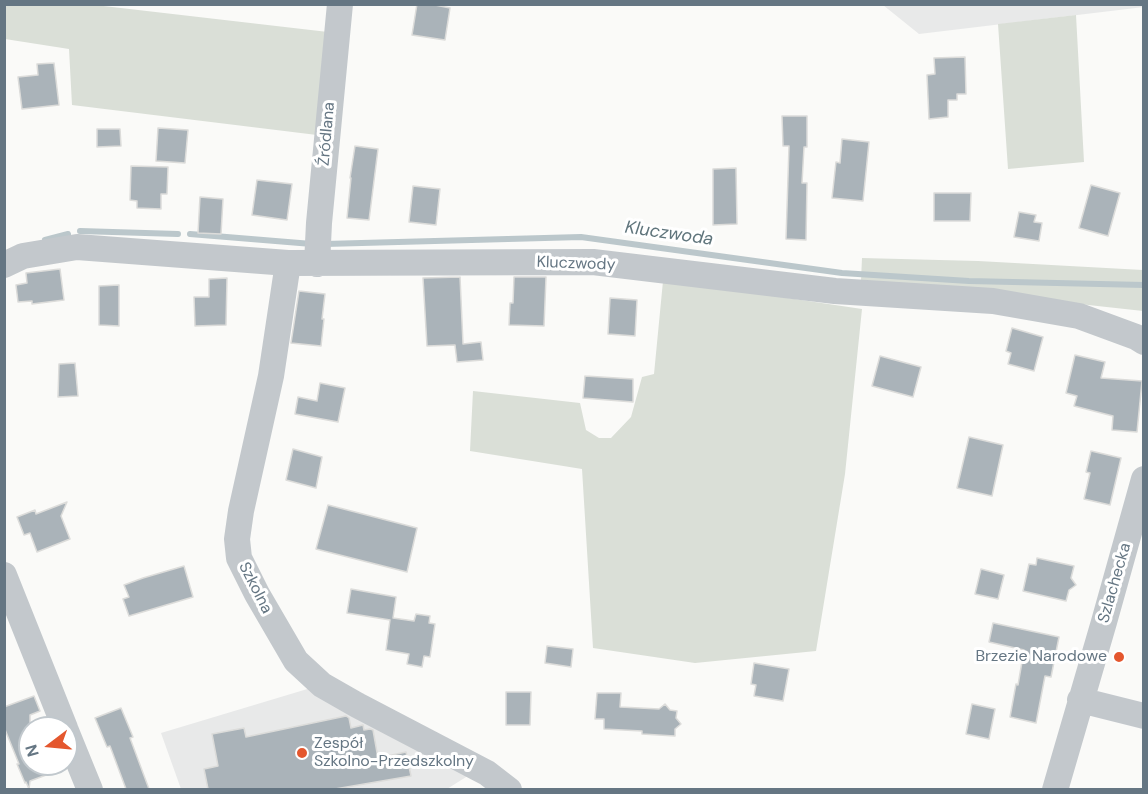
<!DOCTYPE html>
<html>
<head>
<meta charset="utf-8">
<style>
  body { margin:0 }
  #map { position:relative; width:1148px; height:794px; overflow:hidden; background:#fafaf8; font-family:"DM Sans",sans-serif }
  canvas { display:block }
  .frame { position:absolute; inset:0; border:6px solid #657683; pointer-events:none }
  .north { position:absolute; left:18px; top:716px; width:60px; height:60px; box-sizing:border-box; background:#fff; border:2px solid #c1c8cd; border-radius:50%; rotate:254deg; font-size:16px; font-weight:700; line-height:24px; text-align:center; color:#657683 }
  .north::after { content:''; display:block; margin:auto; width:21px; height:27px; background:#e4572e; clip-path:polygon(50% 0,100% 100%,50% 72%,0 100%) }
</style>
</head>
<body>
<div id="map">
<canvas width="1148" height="794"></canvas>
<div class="frame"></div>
<div class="north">N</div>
</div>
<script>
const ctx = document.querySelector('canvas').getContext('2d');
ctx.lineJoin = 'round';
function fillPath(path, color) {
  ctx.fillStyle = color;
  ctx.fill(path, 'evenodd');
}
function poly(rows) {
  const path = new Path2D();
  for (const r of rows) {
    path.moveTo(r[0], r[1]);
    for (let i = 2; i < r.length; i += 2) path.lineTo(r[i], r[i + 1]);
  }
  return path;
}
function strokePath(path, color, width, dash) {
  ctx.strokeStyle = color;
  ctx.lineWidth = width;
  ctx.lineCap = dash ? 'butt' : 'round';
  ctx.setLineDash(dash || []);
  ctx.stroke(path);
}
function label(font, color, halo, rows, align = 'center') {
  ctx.font = font + ' "DM Sans",sans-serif';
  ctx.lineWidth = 6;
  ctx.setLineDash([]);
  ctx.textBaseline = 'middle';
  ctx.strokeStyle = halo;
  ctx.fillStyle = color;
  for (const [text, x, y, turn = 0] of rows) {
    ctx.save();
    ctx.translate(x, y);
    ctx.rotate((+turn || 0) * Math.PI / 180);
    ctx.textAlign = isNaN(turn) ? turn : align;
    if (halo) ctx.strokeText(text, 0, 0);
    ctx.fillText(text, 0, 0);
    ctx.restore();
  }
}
fillPath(poly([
  [1143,4,1144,7,919,34,883,5],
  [314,687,474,772,447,789,440,790,181,789,161,733]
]), '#e8e9e9');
fillPath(poly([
  [4,5,95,5,328,32,317,135,72,105,69,49,5,39],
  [1076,15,1084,162,1008,169,998,24],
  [862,258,978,261,1143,270,1143,311,861,280],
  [663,281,673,281,862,309,845,474,816,651,695,663,593,648,582,469,470,451,473,391,580,403,586,430,599,438,611,438,631,417,642,377,654,374]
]), '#dadfd7');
strokePath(poly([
  [80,231,178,234],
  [190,234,312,244],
  [45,240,68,234],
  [325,244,581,237,842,273,969,281,1144,285]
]), '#bbc7cb', 6);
const building = poly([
  [417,4,430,4,450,8,445,40,412,35,417,4],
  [965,57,966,94,957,94,957,100,948,100,948,117,929,119,927,75,935,74,934,58,965,57],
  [54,63,59,105,22,109,18,77,38,75,37,64,54,63],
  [782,116,807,116,807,147,804,147,802,183,807,183,806,240,786,239,789,146,783,146,782,116],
  [158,128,188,130,185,163,156,161,158,128],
  [97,129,120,129,121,146,97,147,97,129],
  [842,139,869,142,863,201,832,198,836,162,840,163,842,139],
  [355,146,378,149,369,220,347,218,351,178,350,178,355,146],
  [131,166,168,167,167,194,161,194,161,209,137,208,137,201,130,200,131,166],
  [736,168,737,224,713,225,713,169,736,168],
  [257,180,292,184,287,220,252,215,257,180],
  [1091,185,1120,193,1108,236,1079,228,1091,185],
  [413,186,440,189,436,225,409,222,413,186],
  [934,193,971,193,970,221,934,221,934,193],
  [200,197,223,199,221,234,198,233,200,197],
  [1019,212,1036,215,1034,222,1042,223,1039,241,1014,237,1019,212],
  [60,269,64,300,32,304,32,301,18,302,16,285,27,283,26,273,60,269],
  [460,277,463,344,481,342,483,360,457,362,455,345,427,346,423,278,460,277],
  [514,277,546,277,544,326,509,325,510,303,513,303,514,277],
  [227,278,226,325,195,326,194,297,209,297,209,279,227,278],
  [119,285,119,326,99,325,99,286,119,285],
  [299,291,325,294,322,319,324,319,321,346,291,343,299,291],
  [610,298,637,300,635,336,608,334,610,298],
  [1012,328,1043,337,1034,371,1008,364,1011,353,1006,351,1012,328],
  [1075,355,1105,362,1101,378,1142,381,1137,432,1112,430,1113,416,1074,406,1077,396,1066,393,1075,355],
  [880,356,921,367,913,397,872,386,880,356],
  [75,363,78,396,58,397,59,364,75,363],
  [585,376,633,379,633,402,583,398,585,376],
  [320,383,345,388,338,422,295,414,298,397,317,401,320,383],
  [969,437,1003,445,992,496,957,488,969,437],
  [293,449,322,457,316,488,286,480,293,449],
  [1091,451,1121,458,1110,505,1084,499,1090,473,1086,472,1091,451],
  [67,502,61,516,70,539,37,552,30,533,24,535,17,517,35,510,36,514,67,502],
  [328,505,417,528,407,572,316,549,328,505],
  [1037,558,1074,566,1071,578,1076,585,1069,590,1066,601,1023,591,1029,564,1036,565,1037,558],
  [184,566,193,597,129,616,123,599,129,597,124,585,143,578,184,566],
  [981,569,1004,575,998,599,975,594,981,569],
  [351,589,396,597,393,618,414,621,416,614,430,616,429,623,435,624,430,657,424,656,422,667,407,664,409,654,386,650,390,620,347,613,351,589],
  [993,623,1059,637,1051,677,1045,676,1036,723,1010,717,1016,684,1018,685,1024,650,989,642,993,623],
  [547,646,573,649,571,667,545,663,547,646],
  [754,663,789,669,783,701,754,696,756,685,751,684,754,663],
  [506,692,531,692,530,725,506,725,506,692],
  [597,693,621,693,620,707,659,709,665,704,670,710,677,711,676,718,681,724,675,729,675,736,642,734,642,731,604,729,604,719,595,719,597,693],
  [34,696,40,711,30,715,30,764,63,764,65,768,30,781,29,789,26,782,25,783,17,764,19,764,4,727,4,707,34,696],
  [972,704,995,709,989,739,966,734,972,704],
  [121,708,133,737,130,738,149,789,126,789,110,746,107,747,95,718,121,708],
  [346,716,349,718,351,728,363,725,364,730,370,729,373,730,378,758,406,752,411,776,335,789,208,789,204,769,218,766,212,734,244,728,246,737,346,716]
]);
fillPath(building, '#aab3b9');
strokePath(building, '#dcdcda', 1.5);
strokePath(poly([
  [288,263,271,376,241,511,237,539,239,558,257,594,296,661,322,685,357,705,487,773,509,790],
  [317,264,319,223,340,4],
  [4,265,23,256,77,247,288,263,593,262,835,291,993,301,1079,316,1136,337,1144,342],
  [4,575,65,728],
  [1080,700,1144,716],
  [66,731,90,790],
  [1055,790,1104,622,1144,479]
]), '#c3c8cc', 26);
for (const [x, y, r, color] of [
  [1119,657,6,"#e4572e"],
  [302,753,6,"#e4572e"]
]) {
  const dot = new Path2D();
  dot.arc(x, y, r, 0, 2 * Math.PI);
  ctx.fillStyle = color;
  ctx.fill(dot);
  strokePath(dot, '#fff', 2);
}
label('16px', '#657683', '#fff', [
  ["Źródlana",327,134,-85],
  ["Kluczwody",576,264,2],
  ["Szlachecka",1115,583,-74],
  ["Szkolna",255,588,63]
]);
label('16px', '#657683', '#fff', [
  ["Brzezie Narodowe",1107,657],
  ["Zespół",314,744,"left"],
  ["Szkolno-Przedszkolny",314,762,"left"]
], 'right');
label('italic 18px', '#60757c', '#fff', [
  ["Kluczwoda",669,234,8]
]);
</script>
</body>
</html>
